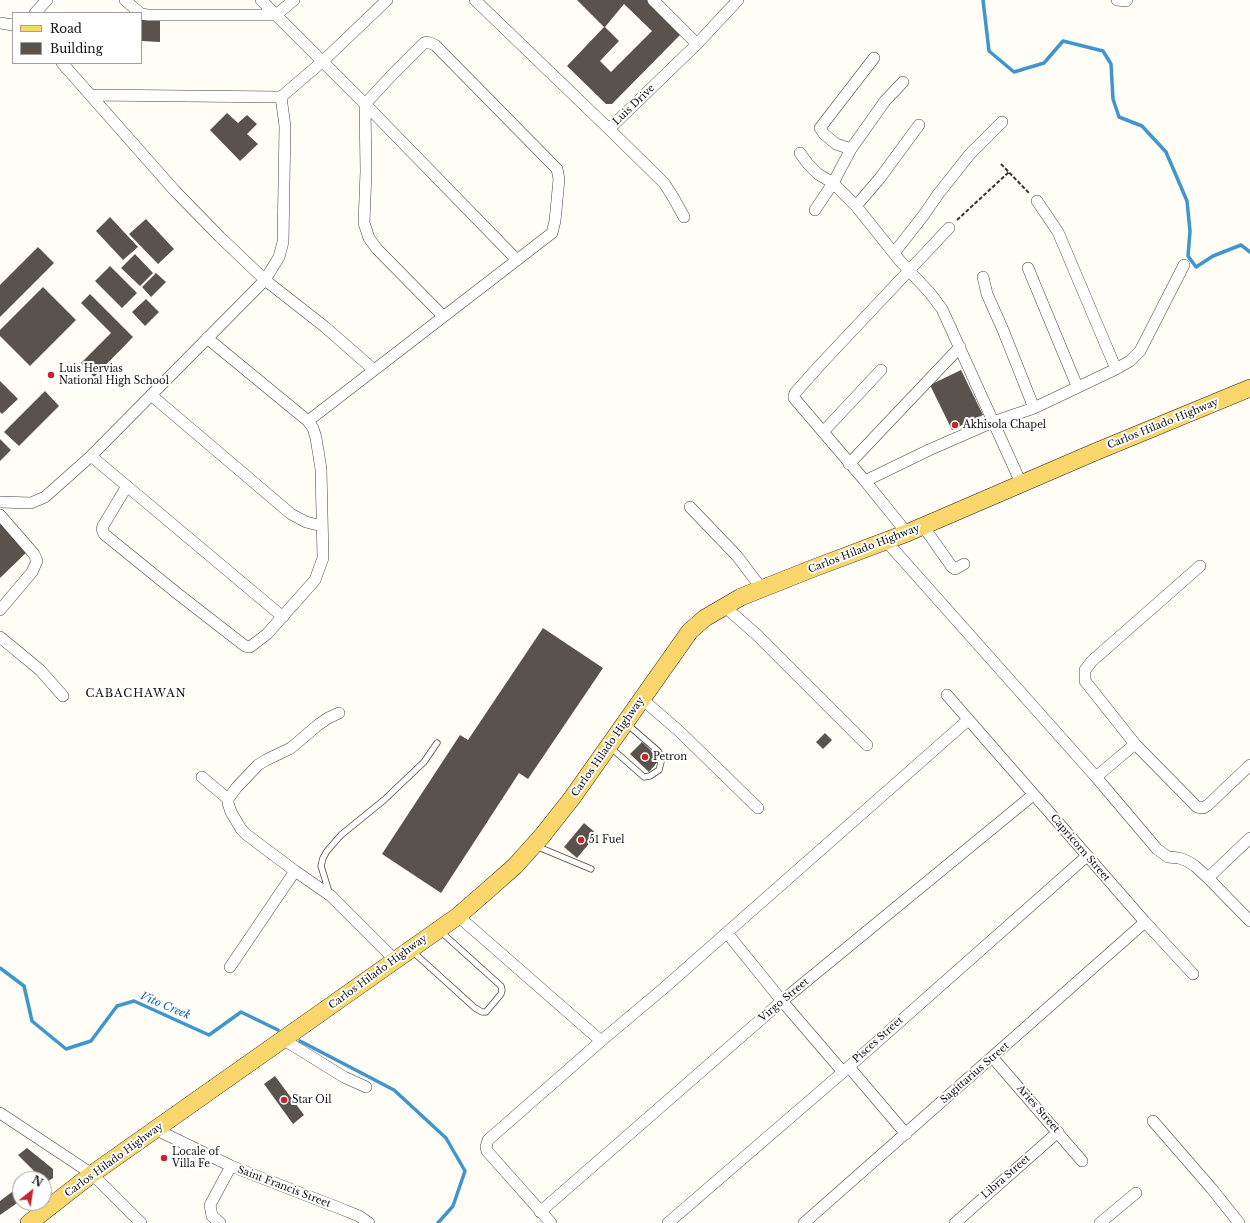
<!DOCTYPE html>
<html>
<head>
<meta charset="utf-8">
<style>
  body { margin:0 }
  #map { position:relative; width:1250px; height:1223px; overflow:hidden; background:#fffdf5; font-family:"Libre Baskerville",serif }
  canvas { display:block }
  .legend { position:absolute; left:12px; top:12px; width:130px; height:52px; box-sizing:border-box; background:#fff; border:1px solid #a0a0a0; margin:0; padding:5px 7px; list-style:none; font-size:12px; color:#111 }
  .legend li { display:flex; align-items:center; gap:8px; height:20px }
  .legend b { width:20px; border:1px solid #a0a0a0 }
  .north { position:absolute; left:12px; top:1171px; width:40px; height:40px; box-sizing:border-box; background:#fff; border:1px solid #a0a0a0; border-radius:50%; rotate:30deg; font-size:11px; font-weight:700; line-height:16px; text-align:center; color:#111 }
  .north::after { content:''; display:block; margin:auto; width:14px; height:18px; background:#c4262e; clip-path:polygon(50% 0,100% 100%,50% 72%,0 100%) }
</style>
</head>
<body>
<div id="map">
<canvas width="1250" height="1223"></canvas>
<ul class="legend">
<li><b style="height:5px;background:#f9d66b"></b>Road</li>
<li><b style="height:11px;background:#5a524d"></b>Building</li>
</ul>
<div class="north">N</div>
</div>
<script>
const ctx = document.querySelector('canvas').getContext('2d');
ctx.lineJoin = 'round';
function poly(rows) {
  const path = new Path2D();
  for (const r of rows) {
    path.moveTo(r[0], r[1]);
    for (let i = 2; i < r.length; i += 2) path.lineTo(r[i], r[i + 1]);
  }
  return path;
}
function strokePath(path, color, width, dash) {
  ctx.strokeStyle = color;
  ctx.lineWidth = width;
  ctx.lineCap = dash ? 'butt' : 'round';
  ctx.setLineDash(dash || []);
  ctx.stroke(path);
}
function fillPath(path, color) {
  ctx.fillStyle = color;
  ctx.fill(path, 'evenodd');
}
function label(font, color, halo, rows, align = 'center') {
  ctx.font = font + ' "Libre Baskerville",serif';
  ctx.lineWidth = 4;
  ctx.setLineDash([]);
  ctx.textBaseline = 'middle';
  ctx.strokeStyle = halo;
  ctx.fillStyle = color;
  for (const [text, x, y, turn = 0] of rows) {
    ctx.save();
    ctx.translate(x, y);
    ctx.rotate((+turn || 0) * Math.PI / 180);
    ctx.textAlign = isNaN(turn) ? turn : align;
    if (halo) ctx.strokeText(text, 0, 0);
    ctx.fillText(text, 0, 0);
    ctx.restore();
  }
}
strokePath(poly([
  [983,0,989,51,1014,72,1044,63,1063,41,1103,51,1111,64,1113,99,1119,117,1142,126,1166,152,1187,201,1190,231,1188,256,1196,267,1213,256,1241,245,1250,252],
  [0,968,24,986,32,1021,66,1049,91,1041,117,1006,134,1001,209,1035,241,1012,278,1030],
  [300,1041,394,1090,446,1138,465,1171,453,1206,438,1223]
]), '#3f96cf', 3.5);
fillPath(poly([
  [577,0,652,0,680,32,680,35,612,104,606,104,567,66,604,27],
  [624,4,652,31,611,72,600,61,619,41,605,27],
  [141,16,160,17,160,42,141,41],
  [227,113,238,123,247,115,257,124,247,134,258,144,240,161,210,130],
  [110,217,138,247,123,260,96,231],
  [146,219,174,249,158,264,129,234],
  [38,247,54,263,0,317,0,285],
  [135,254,153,273,140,286,121,268],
  [110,266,137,293,122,308,95,281],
  [156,273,166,282,151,297,142,287],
  [43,287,76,320,30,366,0,336,0,330],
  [90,294,133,337,94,377,81,363,111,333,81,303],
  [146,299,159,312,145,326,132,312],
  [961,370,983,415,952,430,930,385],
  [0,381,18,399,2,414,0,412],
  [45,391,59,406,19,446,4,432],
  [0,439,11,450,0,461],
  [0,517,31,548,0,578],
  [543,628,603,668,528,779,519,773,441,893,382,854,460,735,468,740],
  [825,733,832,740,823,749,816,742],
  [642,742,660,759,649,772,630,754],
  [584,823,597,834,577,858,564,847],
  [275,1076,304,1115,293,1124,264,1084],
  [27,1148,53,1169,53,1178,44,1184,44,1179,30,1179,37,1174,18,1155],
  [20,1186,20,1201,0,1215,0,1201]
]), '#5a524d');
const service = poly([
  [610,747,644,777,650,776,659,770,662,758,658,751,627,724],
  [536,846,591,869],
  [329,892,321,866,323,858,327,851,341,835,384,800,424,762,437,743],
  [412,951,475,1008,482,1012,486,1012,501,994,502,990,501,986,440,931]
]);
const minor = poly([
  [125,0,140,13],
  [261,0,365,104,517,260],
  [475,0,609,129,697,44,738,0],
  [653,0,697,44],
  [1117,0,1126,1,1127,0],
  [35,13,47,0],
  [141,14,148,15,276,15,294,0],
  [0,23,13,25],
  [62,63,175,191,220,237,265,280,325,327,374,370],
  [91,95,281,97],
  [609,129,664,183,673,197,684,217],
  [851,149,836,144,824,134,820,128,874,58],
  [800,153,808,164,818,174,833,183,856,206,900,261,930,293,942,309,1021,483],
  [1037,201,1058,232,1116,369],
  [856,206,880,178,919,125],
  [815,210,833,183,851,149,885,101,903,82],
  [894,253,923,216,939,193,970,154,1002,122],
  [1028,268,1077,386],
  [983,277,987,294,1003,330,1034,408],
  [207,338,308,421],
  [151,395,291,514,306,522,322,526],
  [823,432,881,370],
  [91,456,283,617],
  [849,464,960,347],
  [865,481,929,450,993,422,1034,408,1116,369,1130,361,1140,351,1184,265],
  [127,486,103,526,102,529,104,534,178,594,245,646,250,647,267,634,315,580,323,558,321,469,316,438,313,428,308,421,552,233,555,221,559,179,557,169,435,45,427,42,424,43,393,74,365,104,366,171,364,223,369,238,377,249,443,316],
  [0,502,31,503,45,497,91,456,265,280,279,257,283,242,285,126,281,97,322,62,387,0],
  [690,507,737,556,762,589],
  [0,515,34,554,37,561,32,572,0,610],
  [923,526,952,567,955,569,964,564],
  [907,533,865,481,794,398,794,396,795,393,820,365,949,228],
  [886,541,1096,777,1157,849,1168,857,1179,858,1187,861,1195,866,1208,878,1250,921],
  [1200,566,1092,661,1085,670,1085,681,1135,744,1197,807,1203,808,1208,805,1250,765],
  [724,606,757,635,867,745],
  [0,637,40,670,63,696],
  [947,695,1145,922,1193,974],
  [642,699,679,731,758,808],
  [339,713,328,718,318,725,291,748,266,760,258,765,237,787,228,799,228,803,231,812,241,829,247,835,295,871,331,896,395,960],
  [202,777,228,799],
  [1096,777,1135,744],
  [1208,878,1250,838],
  [458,916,601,1041],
  [727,933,782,1001,843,1072],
  [230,967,295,871],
  [284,1040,344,1077,366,1087],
  [993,1058,1082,1161],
  [849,1067,906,1134],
  [0,1113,92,1174,141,1223],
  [1153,1121,1212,1189,1239,1223],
  [157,1130,231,1166,339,1208,359,1216,369,1223],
  [540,1212,782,1001,1033,795],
  [220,1223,212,1216,210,1205,231,1166],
  [551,1223,487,1151,486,1147,488,1140,601,1041,664,988,968,720],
  [668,1223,843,1072,1087,856],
  [804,1223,1145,922],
  [955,1223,1058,1132],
  [1100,1223,1136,1193]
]);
const primary = poly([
  [29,1223,92,1174,458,916,489,889,515,866,542,836,572,798,690,631,705,618,741,597,814,568,907,533,1095,452,1250,388]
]);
strokePath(service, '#444', 7);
strokePath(minor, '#444', 12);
strokePath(primary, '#222', 18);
strokePath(poly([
  [1001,164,1029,193],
  [957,220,1009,172]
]), '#333', 2, [4, 2]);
strokePath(service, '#fff', 5.5);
strokePath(minor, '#fff', 11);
strokePath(primary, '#f9d66b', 17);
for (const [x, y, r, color] of [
  [51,375,4,"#c4262e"],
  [955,425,4,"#c4262e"],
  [645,757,4,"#c4262e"],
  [581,840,4,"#c4262e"],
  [284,1100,4,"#c4262e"],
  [164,1158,4,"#c4262e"]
]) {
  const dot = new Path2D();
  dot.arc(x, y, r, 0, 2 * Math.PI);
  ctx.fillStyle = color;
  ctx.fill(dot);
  strokePath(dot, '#fff', 1.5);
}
label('10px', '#111', '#fff', [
  ["Luis Drive",634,105,-44],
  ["Carlos Hilado Highway",1163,424,-22],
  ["Carlos Hilado Highway",864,549,-21],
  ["Carlos Hilado Highway",608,747,-55],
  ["Capricorn Street",1080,848,49],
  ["Carlos Hilado Highway",378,972,-36],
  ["Virgo Street",784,1000,-40],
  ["Pisces Street",878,1040,-42],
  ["Sagittarius Street",975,1073,-41],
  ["Aries Street",1038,1109,49],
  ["Carlos Hilado Highway",114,1160,-36],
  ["Libra Street",1006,1177,-41],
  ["Saint Francis Street",284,1187,21]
]);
label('10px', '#111', '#fff', [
  ["Luis Hervias",59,369],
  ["National High School",59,381],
  ["Akhisola Chapel",963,425],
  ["Petron",653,757],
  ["51 Fuel",589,840],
  ["Star Oil",292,1100],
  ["Locale of",172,1152],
  ["Villa Fe",172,1164]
], 'left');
ctx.letterSpacing = '1px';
label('11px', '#111', '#fff', [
  ["CABACHAWAN",136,694]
]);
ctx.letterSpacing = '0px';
label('italic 11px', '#1768a6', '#fff', [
  ["Vito Creek",165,1006,23]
]);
</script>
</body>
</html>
